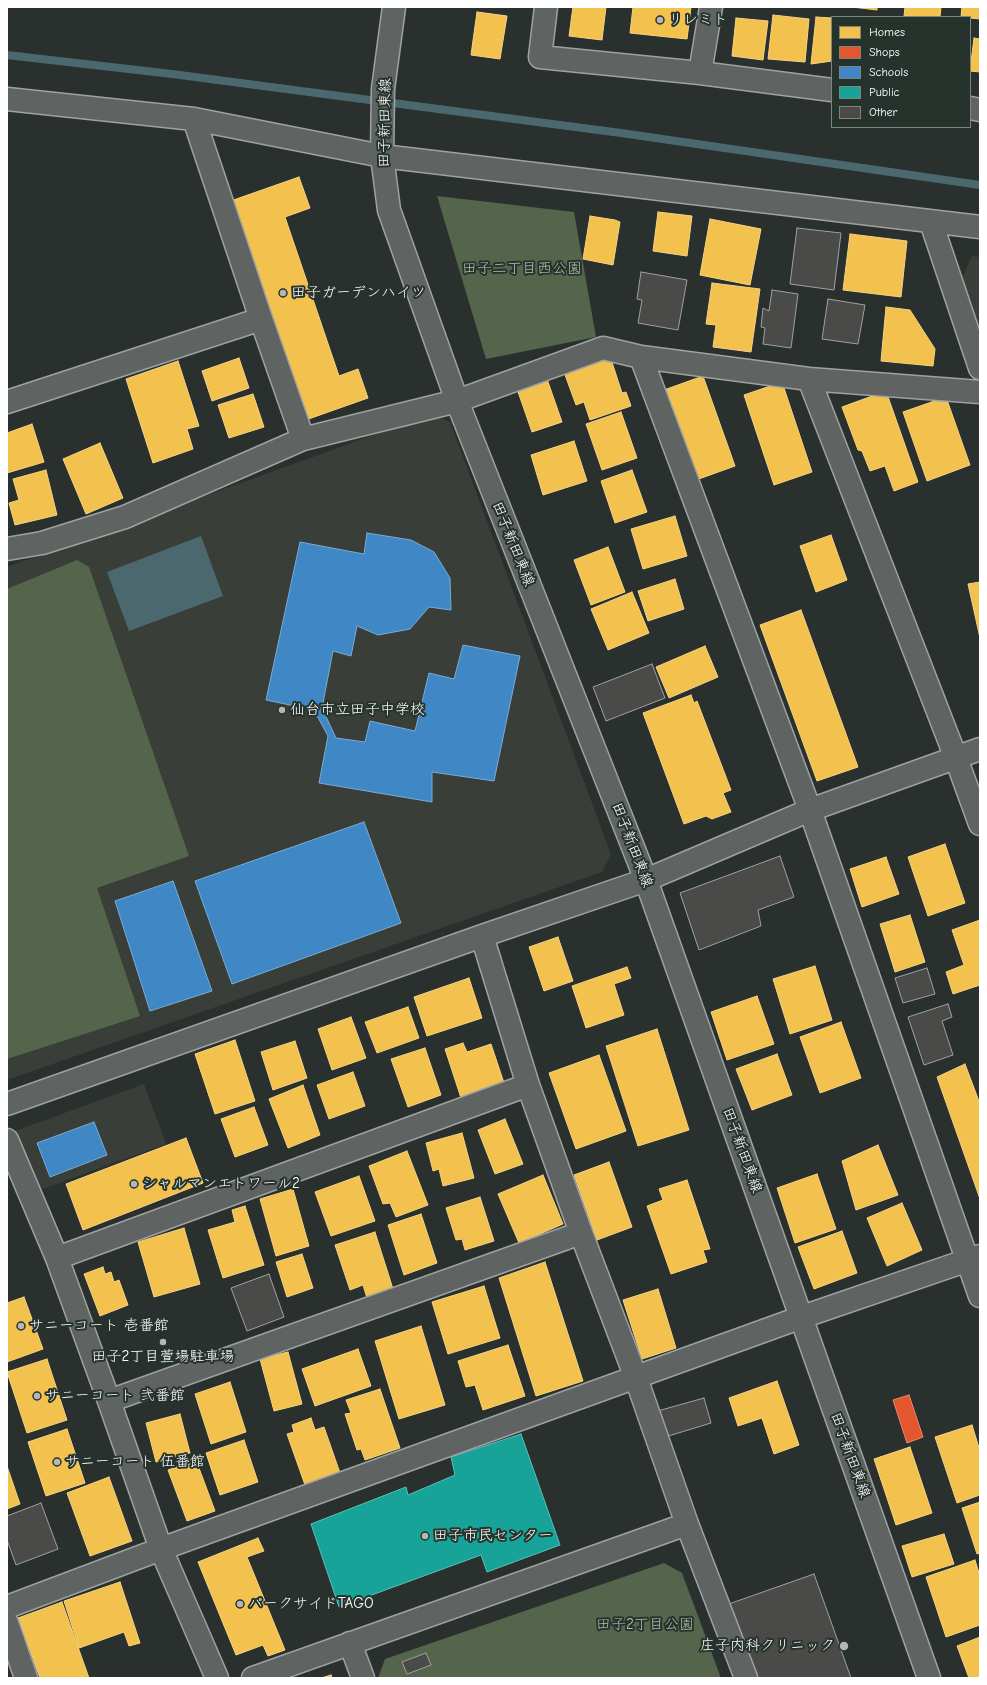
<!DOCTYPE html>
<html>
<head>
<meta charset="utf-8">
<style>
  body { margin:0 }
  #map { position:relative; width:987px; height:1685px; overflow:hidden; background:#29302d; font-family:"Comic Neue",sans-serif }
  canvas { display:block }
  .frame { position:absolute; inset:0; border:8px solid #fff; pointer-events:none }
  .legend { position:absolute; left:831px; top:16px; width:140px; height:112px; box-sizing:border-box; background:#26332d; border:1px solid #7d8581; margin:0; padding:5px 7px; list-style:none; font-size:12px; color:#fff }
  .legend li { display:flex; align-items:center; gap:8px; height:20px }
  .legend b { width:20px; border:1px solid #7d8581 }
</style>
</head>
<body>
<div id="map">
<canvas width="987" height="1685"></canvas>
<div class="frame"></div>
<ul class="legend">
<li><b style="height:11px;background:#f2c14e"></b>Homes</li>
<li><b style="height:11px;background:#e4572e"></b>Shops</li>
<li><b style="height:11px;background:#3f88c5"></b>Schools</li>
<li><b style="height:11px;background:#17a398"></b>Public</li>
<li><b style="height:11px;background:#4a4b48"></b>Other</li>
</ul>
</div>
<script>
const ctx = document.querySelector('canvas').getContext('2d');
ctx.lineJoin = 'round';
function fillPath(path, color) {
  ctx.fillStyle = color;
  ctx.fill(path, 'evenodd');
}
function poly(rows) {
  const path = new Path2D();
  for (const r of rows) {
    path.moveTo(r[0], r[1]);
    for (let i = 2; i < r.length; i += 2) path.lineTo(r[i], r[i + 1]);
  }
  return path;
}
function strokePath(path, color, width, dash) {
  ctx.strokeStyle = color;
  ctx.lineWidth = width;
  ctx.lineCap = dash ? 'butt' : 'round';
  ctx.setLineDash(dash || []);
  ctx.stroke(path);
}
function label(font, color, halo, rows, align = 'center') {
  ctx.font = font + ' "Comic Neue","Klee One",sans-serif';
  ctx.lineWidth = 4;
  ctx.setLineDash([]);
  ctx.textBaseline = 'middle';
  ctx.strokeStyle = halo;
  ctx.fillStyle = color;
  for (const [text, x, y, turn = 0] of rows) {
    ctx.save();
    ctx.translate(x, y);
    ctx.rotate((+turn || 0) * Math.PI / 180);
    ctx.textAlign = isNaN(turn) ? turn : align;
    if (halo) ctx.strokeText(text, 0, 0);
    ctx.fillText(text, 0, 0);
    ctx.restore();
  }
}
fillPath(poly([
  [972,256,980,257,980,333,961,281],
  [432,414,450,422,611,854,602,872,7,1080,7,567],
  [144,1084,166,1144,37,1191,15,1131]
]), '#393f38');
fillPath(poly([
  [437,196,574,212,596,337,486,359],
  [77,560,89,567,189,856,97,888,140,1016,7,1059,7,589],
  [664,1563,682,1573,721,1678,378,1678,385,1659]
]), '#55654b');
fillPath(poly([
  [201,536,223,596,129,631,107,572]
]), '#4c686f');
const homes = poly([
  [573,7,606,7,602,40,569,36,573,7],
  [633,7,691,7,687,39,630,33,633,7],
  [852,7,877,7,877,10,852,7],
  [905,7,941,7,940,17,904,16,905,7],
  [962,7,980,7,980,19,961,17,962,7],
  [477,12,507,16,500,59,471,55,477,12],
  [773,15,809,19,805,62,768,59,773,15],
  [816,17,832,18,832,61,811,64,816,17],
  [736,18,768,21,763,60,732,56,736,18],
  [974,38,980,39,980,72,970,71,974,38],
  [299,177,310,208,285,217,339,376,358,369,368,398,300,422,225,203,299,177],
  [658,212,692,216,687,256,653,251,658,212],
  [590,216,615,220,620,222,613,265,583,259,590,216],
  [710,219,761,229,750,285,700,275,710,219],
  [850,234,907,241,901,297,843,290,850,234],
  [712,283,760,289,751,352,713,347,716,325,706,324,712,283],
  [886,307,910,310,935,349,933,366,881,361,886,307],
  [610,356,622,393,626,392,631,406,590,420,584,402,576,405,564,372,610,356],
  [239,358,249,388,212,401,202,371,239,358],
  [178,361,199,426,187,429,193,449,153,463,126,379,178,361],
  [703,376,735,466,696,480,664,390,703,376],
  [547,379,562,422,532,432,517,389,547,379],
  [782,382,812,472,774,485,744,395,782,382],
  [886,391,918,482,894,491,885,466,870,471,862,451,858,450,842,407,886,391],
  [253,394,264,427,229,438,218,405,253,394],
  [946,397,970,465,927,481,903,412,946,397],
  [621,412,637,458,602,470,586,424,621,412],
  [32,424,44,462,7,473,7,433,32,424],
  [574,441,587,481,543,495,531,455,574,441],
  [100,443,123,498,86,514,63,459,100,443],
  [46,470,57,515,15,525,9,503,19,500,13,479,46,470],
  [632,470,647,512,615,523,601,481,632,470],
  [675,516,687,556,643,569,631,529,675,516],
  [831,535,847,580,816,592,800,546,831,535],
  [608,547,625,592,591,605,574,560,608,547],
  [675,579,684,609,648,621,638,591,675,579],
  [980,582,980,638,968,584,980,582],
  [632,592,649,633,608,650,591,609,632,592],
  [801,610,858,767,817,781,760,625,801,610],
  [705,646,718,677,669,698,656,667,705,646],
  [691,695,694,703,697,701,731,790,723,793,731,812,712,819,706,816,684,824,643,713,691,695],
  [945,844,965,903,928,916,908,857,945,844],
  [886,857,899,894,862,907,850,869,886,857],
  [910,915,925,962,895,972,880,924,910,915],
  [980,920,980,985,953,994,946,972,964,965,952,930,980,920],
  [558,937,573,981,544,991,529,947,558,937],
  [815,966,832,1020,790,1034,773,979,815,966],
  [627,967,631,978,614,984,624,1015,586,1028,572,986,627,967],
  [469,978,482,1018,427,1036,414,997,469,978],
  [757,996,774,1044,727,1060,711,1012,757,996],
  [408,1007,419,1038,377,1053,365,1022,408,1007],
  [351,1017,366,1058,332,1070,318,1029,351,1017],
  [841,1022,861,1078,820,1093,800,1037,841,1022],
  [657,1029,689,1130,638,1146,606,1046,657,1029],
  [235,1040,255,1101,215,1114,195,1054,235,1040],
  [295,1041,307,1078,273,1090,261,1052,295,1041],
  [463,1043,467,1052,491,1044,505,1086,462,1101,445,1049,463,1043],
  [425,1048,441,1095,408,1107,391,1059,425,1048],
  [777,1054,792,1095,752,1110,736,1069,777,1054],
  [599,1055,626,1131,576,1149,549,1073,599,1055],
  [965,1064,980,1104,980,1199,937,1077,965,1064],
  [353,1072,365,1106,329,1119,317,1085,353,1072],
  [303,1085,320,1135,288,1148,269,1099,303,1085],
  [254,1107,268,1145,235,1157,221,1119,254,1107],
  [505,1119,523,1164,495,1174,478,1130,505,1119],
  [462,1133,474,1178,443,1186,439,1169,433,1171,426,1143,462,1133],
  [186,1138,203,1183,83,1230,66,1184,186,1138],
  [878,1145,898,1195,856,1210,842,1161,878,1145],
  [407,1151,428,1205,396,1217,390,1203,383,1204,369,1166,407,1151],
  [609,1162,632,1227,597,1240,574,1175,609,1162],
  [817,1174,836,1229,795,1243,777,1188,817,1174],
  [543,1175,563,1224,519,1243,498,1194,543,1175],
  [359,1176,375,1221,331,1236,315,1192,359,1176],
  [687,1180,710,1249,703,1250,707,1262,671,1274,647,1206,663,1200,659,1189,687,1180],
  [293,1189,309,1246,276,1256,260,1199,293,1189],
  [480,1197,494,1241,465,1250,462,1239,456,1240,446,1208,480,1197],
  [902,1203,922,1250,887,1266,867,1218,902,1203],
  [245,1206,264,1265,223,1278,208,1230,235,1222,232,1210,245,1206],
  [421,1214,437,1263,404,1275,388,1225,421,1214],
  [184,1228,200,1284,154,1297,138,1242,184,1228],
  [842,1231,857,1273,814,1289,798,1247,842,1231],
  [375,1232,393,1289,367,1298,363,1285,350,1290,335,1245,375,1232],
  [302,1254,313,1288,287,1297,276,1262,302,1254],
  [545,1262,583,1381,536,1396,499,1278,545,1262],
  [103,1267,105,1274,111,1272,114,1282,119,1280,128,1305,100,1316,84,1274,103,1267],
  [484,1286,500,1338,448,1354,432,1302,484,1286],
  [658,1289,676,1348,642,1359,623,1300,658,1289],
  [24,1297,43,1349,7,1362,7,1303,24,1297],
  [421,1326,445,1405,399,1419,375,1341,421,1326],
  [508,1345,525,1396,483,1410,475,1385,466,1387,458,1361,508,1345],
  [358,1349,371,1386,315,1406,302,1369,358,1349],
  [288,1352,302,1404,274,1411,260,1359,288,1352],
  [47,1359,67,1420,27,1433,7,1372,47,1359],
  [777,1381,799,1445,774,1454,762,1418,738,1426,729,1398,777,1381],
  [230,1382,246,1432,211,1444,195,1394,230,1382],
  [380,1389,400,1448,365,1460,361,1449,357,1450,345,1414,351,1413,346,1400,380,1389],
  [180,1414,190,1453,156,1462,146,1423,180,1414],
  [311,1418,315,1430,324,1427,340,1473,305,1485,287,1434,294,1432,292,1425,311,1418],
  [972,1425,980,1451,980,1495,957,1503,935,1437,972,1425],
  [67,1429,85,1483,46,1496,28,1442,67,1429],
  [244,1440,258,1482,220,1495,206,1453,244,1440],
  [910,1447,932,1513,896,1525,874,1459,910,1447],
  [196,1460,215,1511,187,1521,168,1470,196,1460],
  [7,1466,20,1504,7,1509,7,1466],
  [109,1477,132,1541,90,1556,67,1493,109,1477],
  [980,1502,980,1553,977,1554,962,1508,980,1502],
  [944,1534,954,1564,912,1577,902,1546,944,1534],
  [258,1538,264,1551,247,1557,285,1650,268,1656,263,1645,236,1655,198,1562,258,1538],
  [975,1560,980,1576,980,1625,946,1637,926,1577,975,1560],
  [120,1582,140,1643,129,1646,124,1632,79,1648,64,1601,120,1582],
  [62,1602,89,1678,40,1678,18,1618,62,1602],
  [980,1637,980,1678,969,1678,957,1646,980,1637],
  [331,1675,332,1678,321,1678,331,1675]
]);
fillPath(homes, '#f2c14e');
strokePath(homes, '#f6d483', 1);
const shops = poly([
  [909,1395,923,1437,907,1443,893,1400,909,1395]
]);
fillPath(shops, '#e4572e');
strokePath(shops, '#ec896d', 1);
const schools = poly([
  [367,533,411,540,434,552,450,578,451,610,429,607,410,629,378,635,357,626,351,656,333,651,322,708,336,738,365,742,370,721,415,731,429,673,454,679,463,645,520,656,494,781,432,772,432,802,319,783,328,736,314,710,266,700,300,542,364,554,367,533],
  [364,822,401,923,232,984,195,881,364,822],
  [173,881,212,991,150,1011,115,901,173,881],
  [94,1122,107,1155,50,1177,37,1143,94,1122]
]);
fillPath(schools, '#3f88c5');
strokePath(schools, '#79acd6', 1);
const public = poly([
  [521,1434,560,1545,487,1572,481,1555,339,1607,311,1524,406,1487,408,1495,455,1475,451,1457,521,1434]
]);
fillPath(public, '#17a398');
strokePath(public, '#5dbfb7', 1);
strokePath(poly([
  [7,55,172,74,621,133,980,185]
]), '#4c686f', 8);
const building = poly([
  [797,228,841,233,834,290,790,284,797,228],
  [641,272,687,280,678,330,638,323,642,300,637,299,641,272],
  [772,290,798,294,791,348,763,344,765,328,761,327,763,308,769,311,772,290],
  [828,299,865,305,858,344,822,339,828,299],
  [652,664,665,698,606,721,593,687,652,664],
  [780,856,794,897,758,910,761,926,699,950,680,893,780,856],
  [927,968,935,994,903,1003,895,978,927,968],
  [948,1004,952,1017,942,1021,953,1055,924,1065,908,1017,948,1004],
  [269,1274,284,1317,247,1331,231,1288,269,1274],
  [704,1398,711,1423,662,1438,654,1412,704,1398],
  [41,1503,58,1549,16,1565,7,1540,7,1516,41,1503],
  [814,1574,851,1678,752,1678,726,1605,814,1574],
  [426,1653,431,1665,407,1674,402,1662,426,1653]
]);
fillPath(building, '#4a4b48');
strokePath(building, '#9fa2a0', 1);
const minor = poly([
  [546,7,540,57,700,73,832,90],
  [700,73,711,7],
  [7,99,194,119,382,156,980,227],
  [970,108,980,110],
  [931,222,980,368],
  [261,319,303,439],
  [641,357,810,810,980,1296],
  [809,379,956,758,980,824],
  [7,402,261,319,194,119],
  [7,549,42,543,125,517,303,439,457,401,603,348,641,357,809,379,980,392],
  [482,936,528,1085,581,1233,636,1378,687,1524,746,1678],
  [7,1104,482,936,646,880,810,810,980,749],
  [7,1140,57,1258,109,1401,161,1549,217,1678],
  [57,1258,528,1085],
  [109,1401,581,1233],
  [7,1607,161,1549,802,1317,980,1256],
  [7,1623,26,1678],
  [350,1643,363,1678],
  [253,1678,687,1524]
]);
const tertiary = poly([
  [394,7,383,89,382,156,389,210,457,401,646,880,929,1678]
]);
strokePath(minor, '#9fa2a0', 25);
strokePath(tertiary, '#9fa2a0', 25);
strokePath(minor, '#5f6362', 22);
strokePath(tertiary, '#5f6362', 22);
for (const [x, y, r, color] of [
  [660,20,4,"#b4b7b6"],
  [283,293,4,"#b4b7b6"],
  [282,710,4,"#b4b7b6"],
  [134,1184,4,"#b4b7b6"],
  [21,1326,4,"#b4b7b6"],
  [163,1342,4,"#b4b7b6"],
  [37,1396,4,"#b4b7b6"],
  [57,1462,4,"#b4b7b6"],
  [425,1536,4,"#b4b7b6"],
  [240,1604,4,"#b4b7b6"],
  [844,1646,5,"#b4b7b6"]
]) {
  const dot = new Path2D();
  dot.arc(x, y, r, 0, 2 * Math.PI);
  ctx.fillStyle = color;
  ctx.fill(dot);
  strokePath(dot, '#26332d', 1.5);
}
label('15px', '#fff', '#26332d', [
  ["リレミト",668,20],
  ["田子ガーデンハイツ",291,293],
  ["仙台市立田子中学校",290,710],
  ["シャルマンエトワール2",142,1184],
  ["サニーコート 壱番館",29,1326],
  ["田子2丁目萱場駐車場",163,1357,"center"],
  ["サニーコート 弐番館",45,1396],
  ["サニーコート 伍番館",65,1462],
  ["田子市民センター",433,1536],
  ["パークサイドTAGO",248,1604],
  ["庄子内科クリニック",835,1646,"right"]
], 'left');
label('15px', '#fff', '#26332d', [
  ["田子新田東線",385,123,-89],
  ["田子新田東線",513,544,68],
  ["田子新田東線",632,845,69],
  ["田子新田東線",742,1150,70],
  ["田子新田東線",850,1455,70]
]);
label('15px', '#b6bdb0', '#26332d', [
  ["田子二丁目西公園",522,269],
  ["田子2丁目公園",645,1625]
]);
</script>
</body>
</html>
